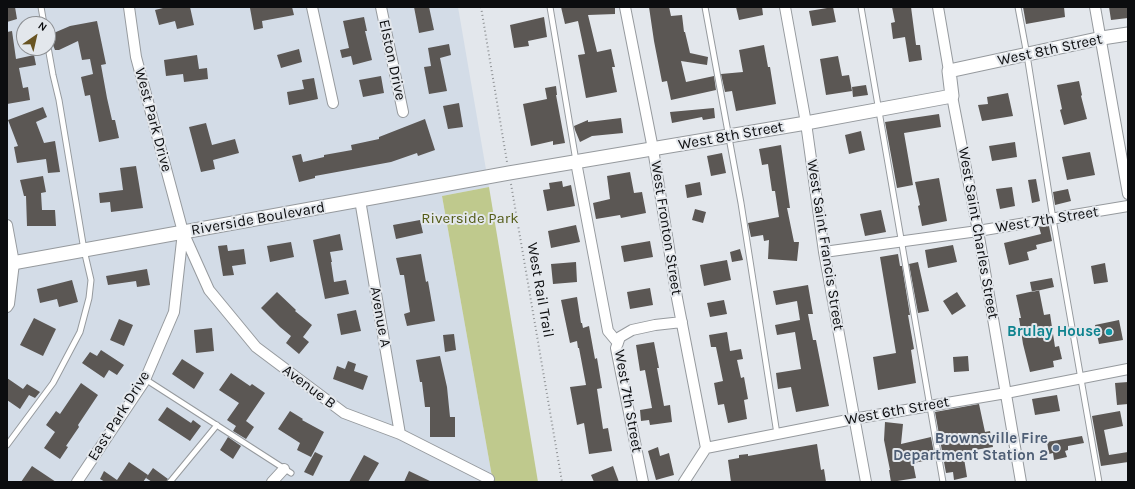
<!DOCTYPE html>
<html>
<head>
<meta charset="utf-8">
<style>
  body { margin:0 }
  #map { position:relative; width:1135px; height:489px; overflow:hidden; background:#e3e7ec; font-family:Karla,sans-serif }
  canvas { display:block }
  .frame { position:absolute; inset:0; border:8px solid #0c0d0f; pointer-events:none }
  .north { position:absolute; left:16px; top:16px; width:40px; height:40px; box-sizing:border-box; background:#e3e7ec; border:1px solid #8d9094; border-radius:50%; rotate:34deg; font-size:11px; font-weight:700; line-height:16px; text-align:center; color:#0c0d0f }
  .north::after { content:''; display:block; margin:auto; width:14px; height:18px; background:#685422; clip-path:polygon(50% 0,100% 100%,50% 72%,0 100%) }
</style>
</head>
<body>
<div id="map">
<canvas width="1135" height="489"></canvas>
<div class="frame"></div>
<div class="north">N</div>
</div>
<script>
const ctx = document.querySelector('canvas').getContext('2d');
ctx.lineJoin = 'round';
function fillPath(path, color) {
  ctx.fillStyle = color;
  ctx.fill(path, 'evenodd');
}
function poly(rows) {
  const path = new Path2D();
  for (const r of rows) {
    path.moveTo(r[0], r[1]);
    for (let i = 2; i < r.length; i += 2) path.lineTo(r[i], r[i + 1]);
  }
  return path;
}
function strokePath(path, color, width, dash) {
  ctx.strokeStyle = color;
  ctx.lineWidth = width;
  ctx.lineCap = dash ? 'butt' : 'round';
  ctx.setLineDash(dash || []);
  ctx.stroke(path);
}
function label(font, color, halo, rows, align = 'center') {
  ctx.font = font + ' Karla,sans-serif';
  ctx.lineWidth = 4;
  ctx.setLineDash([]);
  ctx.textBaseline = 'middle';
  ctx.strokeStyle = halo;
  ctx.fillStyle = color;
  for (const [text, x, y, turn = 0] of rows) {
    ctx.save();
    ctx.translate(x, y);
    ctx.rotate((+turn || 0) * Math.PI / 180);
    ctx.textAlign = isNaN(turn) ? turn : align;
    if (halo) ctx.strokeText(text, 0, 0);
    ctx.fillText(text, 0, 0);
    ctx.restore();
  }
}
fillPath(poly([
  [7,7,458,7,489,187,442,196,493,482,7,482],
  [24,24,48,24,48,48,24,48]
]), '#d3dce7');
fillPath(poly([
  [489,187,538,482,493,482,442,196]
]), '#bfc98d');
fillPath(poly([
  [7,7,15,7,17,19,7,22],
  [167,7,190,7,194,25,177,29,175,21,159,25,155,10],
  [255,7,292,7,294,15,262,21,263,28,254,30,250,8],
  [414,7,429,7,434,30,419,33],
  [561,7,615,7,615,14,588,15,597,52,611,49,615,67,612,67,617,92,586,98,578,55,585,54,578,21,565,24],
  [649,7,669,7,671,16,682,15,684,32,685,32,690,53,708,57,707,65,681,61,686,82,714,76,716,90,671,100,667,81,662,82,654,41],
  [736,7,762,7,763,15,739,20],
  [833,7,836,22,812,26,809,11],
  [892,7,911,7,916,45,920,45,922,60,909,62,905,37,893,39,891,23,895,22],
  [1023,7,1064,7,1065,17,1026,24],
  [1109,7,1128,7,1128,18,1111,20],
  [364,17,367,31,365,31,372,60,353,65,351,56,342,58,340,50,349,48,343,21],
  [544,17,547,37,528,41,529,46,514,48,510,25],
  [97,21,106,64,101,65,107,98,112,120,115,120,119,138,99,142,90,95,85,96,81,77,93,74,90,59,82,60,78,41,59,50,55,50,49,35,70,26],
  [12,31,16,59,34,55,36,65,19,68,23,88,28,87,30,100,7,104,7,32],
  [449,44,451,55,440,58,447,91,429,94,424,67,431,66,428,48],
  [764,45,768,67,770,67,776,104,736,111,732,91,725,92,721,74,743,72,739,50],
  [299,49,302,62,281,68,277,55],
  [197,55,199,69,207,68,208,79,184,82,183,74,166,76,164,60],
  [838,56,842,76,849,75,852,91,826,95,820,59],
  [381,76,384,93,363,97,359,80],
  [314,78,318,99,289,105,287,92,304,89,302,80],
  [1079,81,1082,95,1081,96,1087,119,1064,125,1060,110,1062,109,1057,85],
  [866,85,868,95,853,97,852,87],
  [556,86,557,95,556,95,565,143,553,145,553,141,531,146,523,104,547,99,545,88],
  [1008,93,1013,116,982,121,978,105,988,104,987,97],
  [459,103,463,127,448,129,443,106],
  [43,107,47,117,36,122,44,143,55,141,60,172,48,173,46,159,17,163,14,147,18,146,8,120],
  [714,108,715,118,703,120,702,117,672,123,670,112],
  [939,114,941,127,904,133,913,185,897,188,885,122],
  [621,118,623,133,592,136,580,142,575,130,574,126,588,120,588,122],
  [425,119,435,150,418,156,417,153,391,162,315,176,315,178,299,182,292,156,301,154,303,162,324,157,324,155,352,150,351,145,379,139,379,137],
  [206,123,212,145,235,139,239,153,213,160,215,169,201,172,189,127],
  [861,131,865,150,849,154,845,135],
  [1015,142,1017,157,992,161,989,146],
  [781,145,790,208,787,208,794,242,799,242,797,261,768,259,769,240,764,241,763,235,751,237,748,223,779,217,775,191,772,191,768,164,762,165,759,149],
  [1090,152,1095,175,1067,180,1062,157],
  [722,153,726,173,711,176,707,156],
  [136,166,143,208,111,212,110,202,100,203,99,193,123,190,120,168],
  [630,172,634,193,642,192,646,213,621,218,620,215,596,219,593,203,610,199,607,176],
  [43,176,46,192,41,193,42,210,55,210,56,226,27,226,26,196,24,196,20,180],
  [939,178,947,221,922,226,918,206,920,205,915,182],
  [1036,179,1040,201,1032,203,1028,180],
  [562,181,563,187,571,185,575,206,547,211,543,190,550,189,549,183],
  [700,182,702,195,687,198,685,185],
  [1012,187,1015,206,1000,209,996,189],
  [1068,189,1071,201,1055,205,1053,192],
  [695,209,706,212,703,223,692,220],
  [881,210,886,232,865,236,860,214],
  [420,220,423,233,396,239,393,225],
  [576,225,580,242,551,248,548,231],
  [1049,226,1052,241,1036,245,1037,249,1027,252,1029,260,1009,265,1004,243,1041,234,1039,227],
  [340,234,343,250,330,252,332,262,331,262,334,282,346,280,349,294,325,299,313,240],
  [650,241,653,257,624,262,621,246],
  [291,242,294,257,270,262,267,246],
  [227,245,228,251,244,249,246,264,232,266,234,275,223,276,218,246],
  [953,245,957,262,928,268,925,250],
  [740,249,743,260,732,262,730,252],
  [421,254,426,282,428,281,435,321,407,326,404,314,410,312,404,275,400,275,396,258],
  [898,254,900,266,902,266,910,315,908,315,914,349,911,350,916,383,878,390,873,357,896,353,880,257],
  [727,260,731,280,704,286,700,265],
  [576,262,577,282,553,284,551,264],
  [918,262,929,311,918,313,909,264],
  [1105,263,1108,282,1094,284,1091,266],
  [147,269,150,285,137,287,136,281,108,285,106,276],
  [1052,278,1054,287,1032,292,1030,282],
  [72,280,78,302,59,307,57,299,40,303,37,289],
  [808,285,813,314,808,314,813,340,816,340,829,406,796,412,791,387,778,389,776,373,801,369,795,332,777,335,775,325,800,320,797,301,776,305,773,291],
  [650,288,653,305,630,309,627,292],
  [1039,290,1044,315,1050,314,1055,347,1059,346,1062,359,1053,361,1054,367,1030,372,1023,344,1019,318,1021,318,1016,295],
  [277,292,296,310,295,311,312,325,303,337,309,342,299,354,286,343,291,336,280,327,261,308],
  [957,292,966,306,952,315,943,301],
  [577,297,581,323,582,323,583,328,589,326,595,359,597,358,602,388,597,389,603,429,608,428,612,451,589,454,584,423,577,425,570,387,586,385,579,348,578,348,577,341,570,343,561,300],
  [724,300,727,314,710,317,707,303],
  [356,310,361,331,341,335,337,314],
  [34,318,56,329,43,356,20,345],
  [119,319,133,325,124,346,110,340],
  [1119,320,1123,340,1099,344,1095,325],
  [212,328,214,351,196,353,194,330],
  [727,332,730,351,741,349,743,359,737,360,741,378,744,377,748,399,744,400,747,419,728,423,724,404,718,405,714,383,723,381,716,347,711,347,709,335],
  [454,334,456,350,445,352,443,335],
  [654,342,659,368,657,368,664,406,670,405,672,422,650,425,649,420,641,421,640,410,652,408,645,370,640,371,636,345],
  [101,350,124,365,117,375,109,370,104,378,82,363,90,352,97,356],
  [440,356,447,387,450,417,455,417,455,437,430,437,430,407,425,407,422,382,420,382,416,360],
  [968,356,969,371,954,372,953,357],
  [182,359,204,373,194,389,172,374],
  [348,361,356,364,354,371,368,376,363,390,333,379,337,366,345,369],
  [231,373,250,386,252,384,265,393,246,421,254,427,246,439,233,431,236,426,227,420,239,403,219,390],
  [7,378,23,389,27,384,40,392,35,398,29,395,20,409,7,400],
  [1128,382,1128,404,1117,405,1115,383],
  [81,383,98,395,78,425,79,427,66,446,68,447,60,459,44,448,55,432,46,425,56,411,60,414],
  [1057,395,1060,411,1035,415,1032,399],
  [979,404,985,432,990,431,993,447,963,452,967,477,954,480,953,472,946,473,935,412],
  [167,407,191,423,193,420,201,426,190,441,158,420],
  [290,411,303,419,302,420,324,432,311,457,297,450,300,443,278,429],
  [1120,411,1123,426,1104,430,1109,455,1128,452,1128,462,1101,466,1092,416],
  [885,422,903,424,901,444,931,437,935,459,913,463,916,478,891,482,889,470,890,470,884,440],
  [1082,436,1084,443,1068,446,1068,450,1065,451,1067,457,1054,460,1053,453,1049,454,1047,442],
  [228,437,241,446,233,459,220,450],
  [817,444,821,470,824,469,826,482,731,482,728,460,739,458,739,455,748,454,748,456],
  [658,447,660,456,669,453,674,475,656,480,648,451],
  [315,452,323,456,313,476,304,472],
  [364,455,379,463,368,482,349,482],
  [129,462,148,475,143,482,105,482,100,479,104,471,117,480],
  [32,466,56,482,21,482],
  [613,466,619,482,594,482,591,475],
  [153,468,168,479,166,482,152,482,146,478],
  [409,471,432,482,404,482]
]), '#5b5754');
const service = poly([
  [41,7,44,24],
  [550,7,576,161],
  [705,7,741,203,777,434],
  [861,7,943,482],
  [1018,7,1027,55,1053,219,1099,482],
  [145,379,291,473],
  [7,445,53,383,80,332,89,298,91,280,84,250,59,100,53,75,48,47],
  [170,482,217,425]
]);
const minor = poly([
  [129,7,136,57,183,232,209,290,256,347,344,413,400,434,489,479],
  [312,7,333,103],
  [381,7,403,112],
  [625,7,653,149,677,298,706,448],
  [785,7,806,123,824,252,866,482],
  [938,7,949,71],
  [1095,7,1128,194],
  [952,96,978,231,1021,482],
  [576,162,608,331,618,343],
  [360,200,400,434],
  [7,225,14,263,9,304,7,307],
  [824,252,978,231,1128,206],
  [77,482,144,382,174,312,183,232],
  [272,482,284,469],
  [643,482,616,348,620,337,632,330,655,325,682,322],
  [684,482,706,448,853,419,1006,393,1128,369]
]);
const tertiary = poly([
  [7,264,509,173,806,123,952,96,949,71,1102,38,1128,34]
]);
strokePath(service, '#969a9e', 7);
strokePath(minor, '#969a9e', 12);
strokePath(tertiary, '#969a9e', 15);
strokePath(poly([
  [481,7,507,162],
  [511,184,562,482]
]), '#909396', 2, [1, 3]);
strokePath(service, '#fff', 5);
strokePath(minor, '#fff', 10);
strokePath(tertiary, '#fff', 13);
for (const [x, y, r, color] of [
  [1109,332,4,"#0f9aa8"],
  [1056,448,4,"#5c6f8a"]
]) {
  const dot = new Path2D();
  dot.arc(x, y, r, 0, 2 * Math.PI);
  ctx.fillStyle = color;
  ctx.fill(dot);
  strokePath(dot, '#e3e7ec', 1.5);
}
label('15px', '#0c0d0f', '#e3e7ec', [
  ["West 8th Street",1050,50,-12],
  ["Elston Drive",392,60,78],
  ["West Park Drive",153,120,75],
  ["West 8th Street",731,136,-10],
  ["Riverside Boulevard",258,219,-10],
  ["West 7th Street",1047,220,-9],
  ["West Fronton Street",666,228,81],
  ["West Saint Charles Street",978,233,80],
  ["West Saint Francis Street",825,245,81],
  ["West Rail Trail",540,290,80],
  ["Avenue A",380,317,80],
  ["Avenue B",309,387,37],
  ["West 7th Street",628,401,80],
  ["West 6th Street",897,411,-10],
  ["East Park Drive",119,416,-58]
]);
label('15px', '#535b17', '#e3e7ec', [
  ["Riverside Park",470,219]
]);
label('bold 15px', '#0d838f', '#e3e7ec', [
  ["Brulay House",1101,332]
], 'right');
label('bold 15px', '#4e5e75', '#e3e7ec', [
  ["Brownsville Fire",1048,439],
  ["Department Station 2",1048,456]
], 'right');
</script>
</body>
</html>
